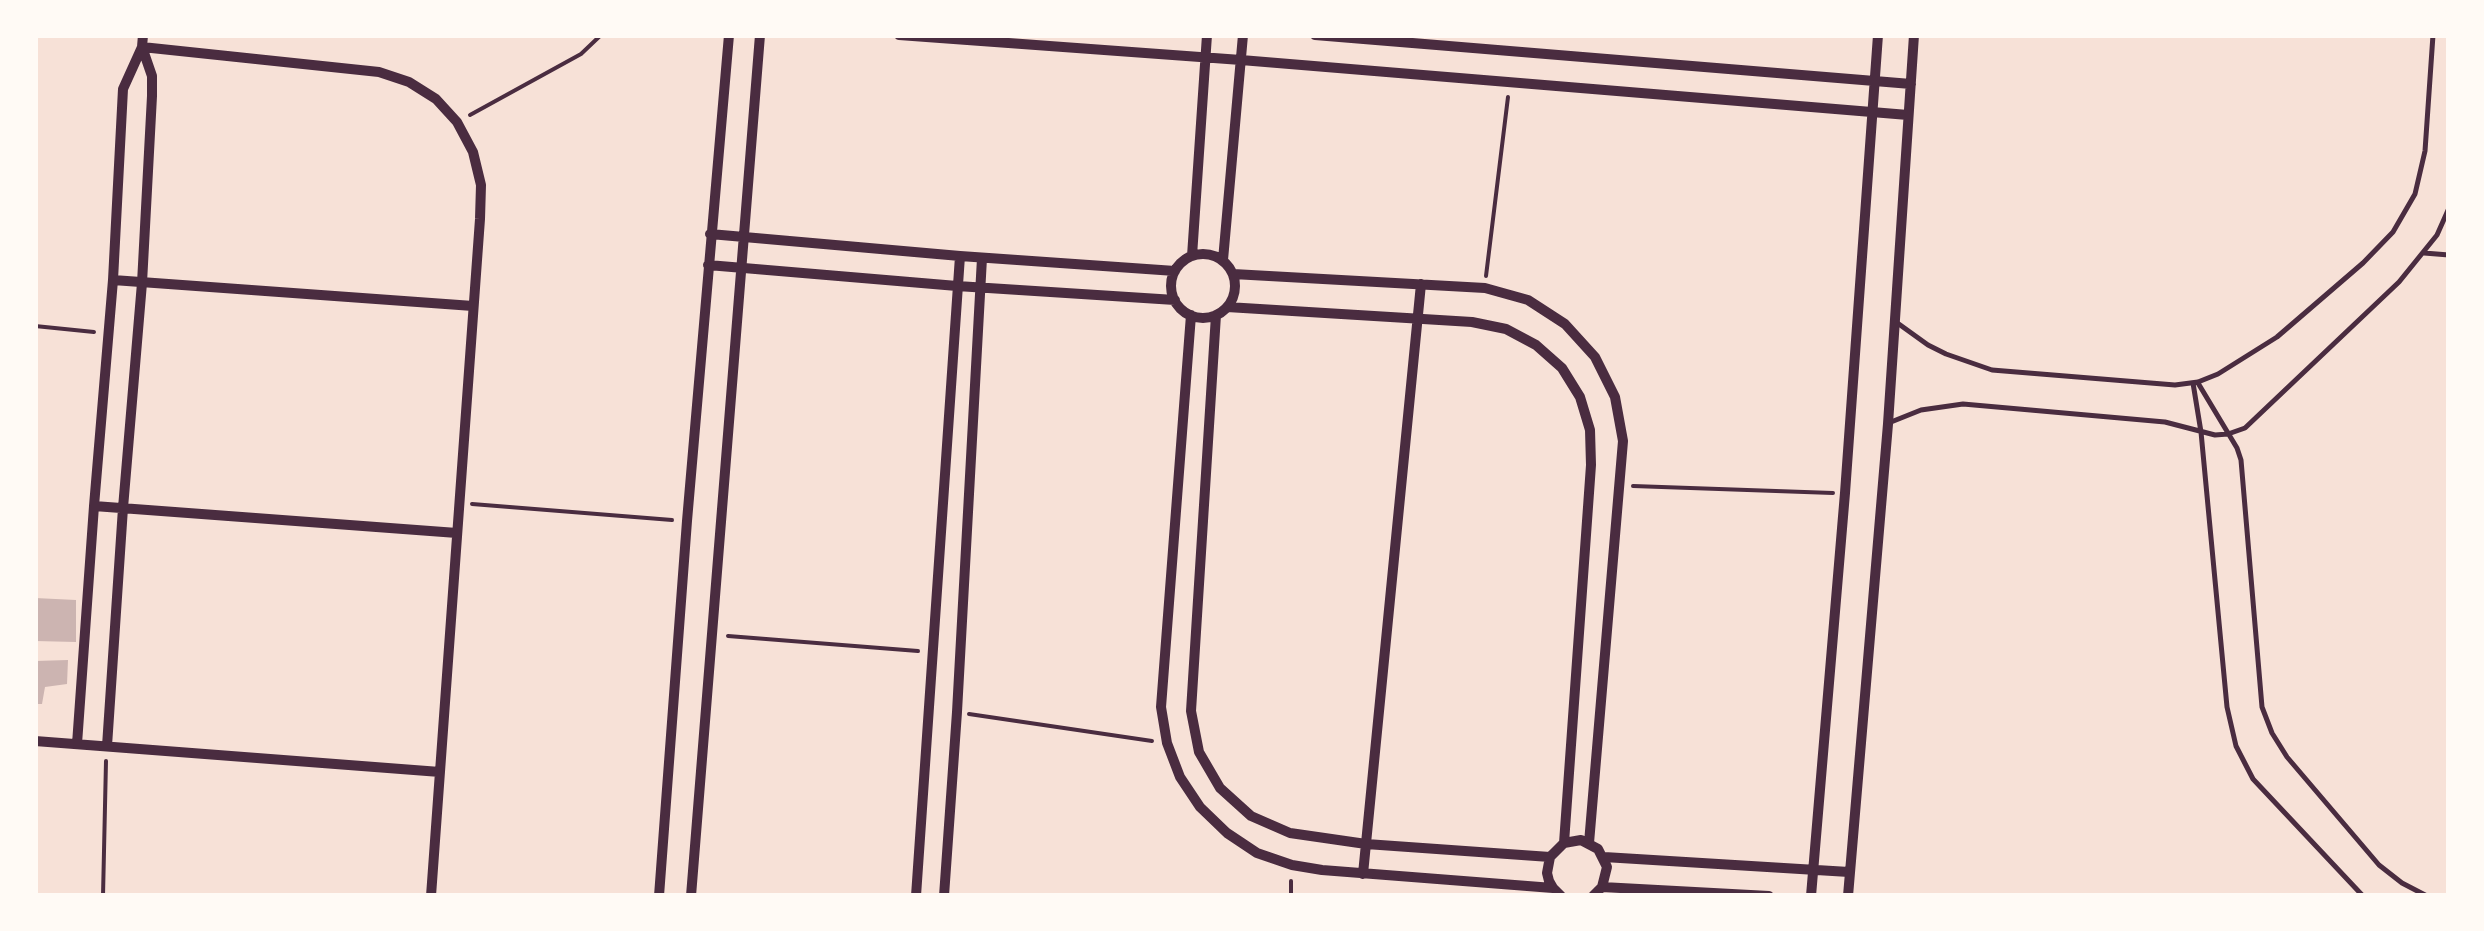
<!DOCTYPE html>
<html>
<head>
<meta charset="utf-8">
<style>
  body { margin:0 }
  #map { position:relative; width:2484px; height:931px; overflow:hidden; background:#f7e1d7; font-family:"Roboto Condensed",sans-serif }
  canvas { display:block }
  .frame { position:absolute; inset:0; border:38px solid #fffaf5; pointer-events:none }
</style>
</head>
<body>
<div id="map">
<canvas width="2484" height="931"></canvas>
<div class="frame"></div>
</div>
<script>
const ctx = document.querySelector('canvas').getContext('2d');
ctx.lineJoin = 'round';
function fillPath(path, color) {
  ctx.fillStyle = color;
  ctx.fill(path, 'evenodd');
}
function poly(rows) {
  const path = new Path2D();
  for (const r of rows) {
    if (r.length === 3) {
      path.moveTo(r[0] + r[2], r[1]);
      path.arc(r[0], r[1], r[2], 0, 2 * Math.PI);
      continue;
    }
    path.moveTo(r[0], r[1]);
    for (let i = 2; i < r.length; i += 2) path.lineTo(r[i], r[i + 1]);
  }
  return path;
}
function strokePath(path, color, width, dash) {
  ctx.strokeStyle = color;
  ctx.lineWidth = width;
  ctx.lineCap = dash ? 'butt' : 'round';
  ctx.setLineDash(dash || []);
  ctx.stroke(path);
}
fillPath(poly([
  [35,598,76,600,76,642,35,641],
  [68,660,67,684,45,687,42,704,35,704,35,661]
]), '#ccb4b1');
strokePath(poly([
  [470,115,581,54,601,35],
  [1486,276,1508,97],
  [35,326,94,332],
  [1633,486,1833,493],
  [472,504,672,520],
  [728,636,918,651],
  [969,714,1152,741],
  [103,896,106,761],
  [1291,896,1291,881]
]), '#4a2c40', 4);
strokePath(poly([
  [2424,253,2449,255],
  [1896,322,1928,345,1946,354,1992,370,2175,385,2198,382,2218,374,2277,337,2363,263,2393,232,2415,194,2425,151,2433,35],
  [2193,383,2201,432,2227,707,2236,746,2253,779,2363,896],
  [2198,383,2237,448,2241,460,2262,707,2272,733,2287,757,2379,865,2402,883,2427,896],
  [1891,422,1921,410,1963,404,2165,422,2215,435,2228,434,2245,428,2399,282,2437,235,2449,208]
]), '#4a2c40', 5);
strokePath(poly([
  [899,35,1241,60,1908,115],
  [1315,35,1911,84],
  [142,47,379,72,409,82,436,99,457,122,473,152,481,185,480,219,431,896],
  [710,234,960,256,1175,271],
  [1203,286,32],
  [1192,256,1207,35],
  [1223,260,1243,35],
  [708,265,957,286,1175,300],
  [1233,274,1485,288,1528,300,1565,324,1595,357,1615,397,1623,441,1589,843],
  [113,280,473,306],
  [1227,307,1472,322,1506,329,1536,345,1562,368,1580,397,1590,430,1591,465,1564,843],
  [1191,315,1161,707,1167,743,1180,777,1200,807,1227,833,1257,853,1292,865,1322,870,1553,888],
  [1216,315,1191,711,1199,752,1220,788,1251,816,1290,833,1366,844,1550,857],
  [94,506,457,533],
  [35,741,440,772],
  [77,744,94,506,113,280,123,89,142,47,143,35],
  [107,746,123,508,142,283,152,96,152,76,142,47],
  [1604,857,1849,872],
  [1363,874,1421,284],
  [1602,887,1769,896],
  [659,896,687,521,729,35],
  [691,896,760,35],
  [916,896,960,256],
  [944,896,957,712,982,258],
  [1561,896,1553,888,1549,881,1547,873,1550,857,1564,843,1581,840,1598,849,1607,867,1602,887,1593,896],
  [1811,896,1845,493,1878,35],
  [1848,896,1888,424,1914,35]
]), '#4a2c40', 10);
</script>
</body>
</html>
